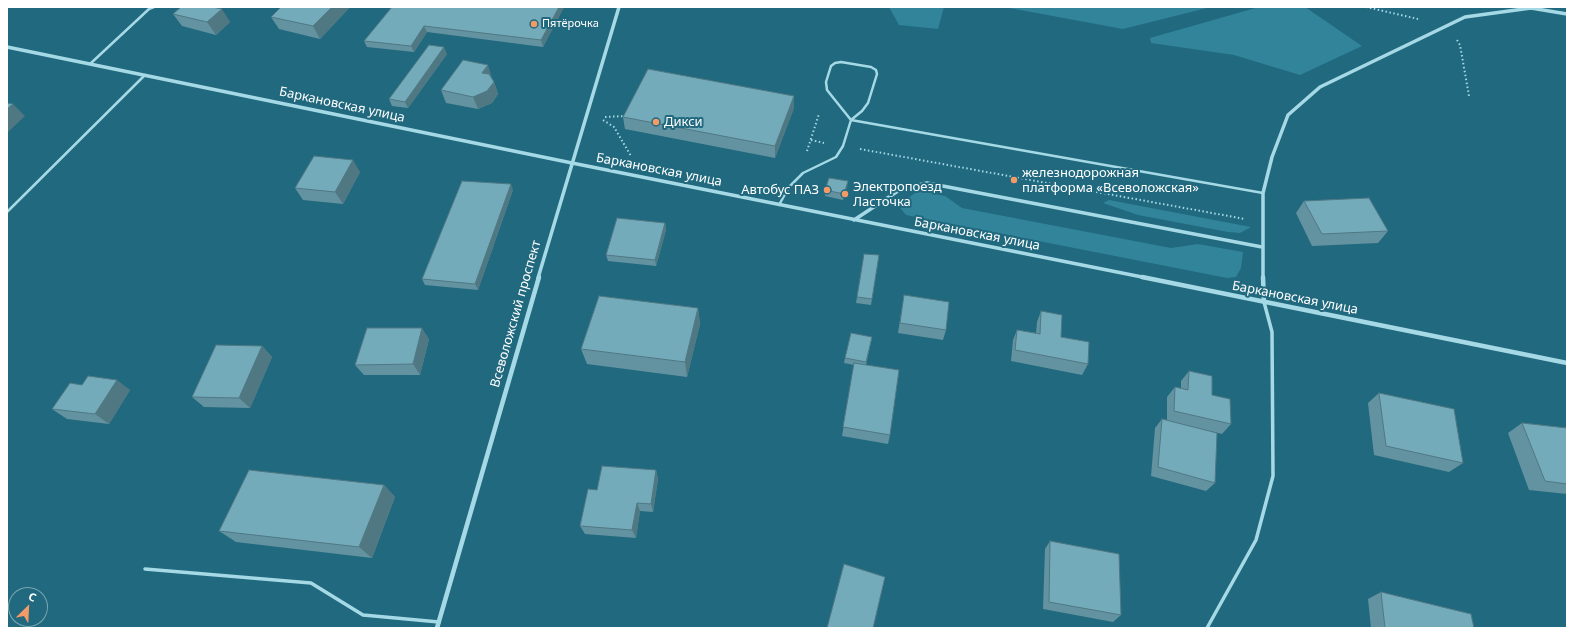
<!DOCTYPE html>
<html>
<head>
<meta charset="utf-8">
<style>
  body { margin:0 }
  #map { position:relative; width:1574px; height:635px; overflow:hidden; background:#21697e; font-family:"Noto Sans",sans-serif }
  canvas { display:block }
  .frame { position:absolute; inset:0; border:8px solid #fff; pointer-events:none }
  .north { position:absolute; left:8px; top:587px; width:40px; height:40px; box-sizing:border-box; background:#21697e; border:1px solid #7aa5b2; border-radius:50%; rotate:24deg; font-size:11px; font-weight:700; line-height:16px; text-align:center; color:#fff }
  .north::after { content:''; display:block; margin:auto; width:14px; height:18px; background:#f39b67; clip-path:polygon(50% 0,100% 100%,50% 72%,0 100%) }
</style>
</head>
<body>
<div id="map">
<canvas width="1574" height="635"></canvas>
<div class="frame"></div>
<div class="north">С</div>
</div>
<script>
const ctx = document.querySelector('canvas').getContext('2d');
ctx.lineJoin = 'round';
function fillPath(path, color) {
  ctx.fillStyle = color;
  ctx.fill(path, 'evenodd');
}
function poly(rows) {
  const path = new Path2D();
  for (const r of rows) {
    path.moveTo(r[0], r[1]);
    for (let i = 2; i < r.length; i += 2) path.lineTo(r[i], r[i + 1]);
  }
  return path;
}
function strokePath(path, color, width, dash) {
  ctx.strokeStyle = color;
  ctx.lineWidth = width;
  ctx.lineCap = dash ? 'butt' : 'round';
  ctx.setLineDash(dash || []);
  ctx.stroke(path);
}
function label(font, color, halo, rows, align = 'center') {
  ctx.font = font + ' "Noto Sans",sans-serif';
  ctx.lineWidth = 4;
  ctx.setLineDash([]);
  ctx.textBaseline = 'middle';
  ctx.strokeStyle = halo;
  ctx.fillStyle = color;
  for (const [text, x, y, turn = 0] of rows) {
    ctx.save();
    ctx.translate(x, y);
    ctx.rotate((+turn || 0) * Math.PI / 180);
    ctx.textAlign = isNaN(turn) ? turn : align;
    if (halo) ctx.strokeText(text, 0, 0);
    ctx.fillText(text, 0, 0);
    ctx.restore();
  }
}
fillPath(poly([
  [889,7,944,7,938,29,899,25],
  [1004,7,1211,7,1123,29],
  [1259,7,1305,7,1362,46,1300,75,1234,55,1151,43,1150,38],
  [922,191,945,196,962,208,1171,248,1198,244,1243,252,1241,268,1236,277,1227,278,906,215,901,209,903,202,915,193],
  [1109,200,1251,227,1240,233,1228,232,1138,215,1103,203]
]), '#31849a');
strokePath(poly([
  [1366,7,1418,19],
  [1457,40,1460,45,1469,96],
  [605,117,626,116],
  [603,120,614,127,631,156],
  [811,140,824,143],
  [860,149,1245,219],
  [807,151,819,114]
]), '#a5d9e6', 2, [1.5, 2.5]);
strokePath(poly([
  [841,62,871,67,876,70,877,74,868,103,862,111,851,120,827,90,826,82,831,66,835,63,841,62],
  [90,64,149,9,154,7],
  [779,205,789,187,803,173,836,157,843,146,851,120,1263,193],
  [7,212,145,75]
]), '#a5d9e6', 2.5);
strokePath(poly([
  [145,569,311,583,363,615,439,622],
  [1207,628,1256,540,1273,476,1272,332,1264,302]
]), '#a5d9e6', 3.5);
strokePath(poly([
  [7,47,572,163,1147,278],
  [854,220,901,189,927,183,1262,247],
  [538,278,619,7],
  [1263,278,1263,193,1272,157,1288,115,1320,87,1465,17,1531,8,1567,14]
]), '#a5d9e6', 3.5);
strokePath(poly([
  [1142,277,1567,363],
  [1263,277,1264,302],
  [437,628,539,277]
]), '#a5d9e6', 4.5);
fillPath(poly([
  [281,7,350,7,320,39,279,29,271,17],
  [392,7,564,7,543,47,427,32,414,52,367,47,364,41],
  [173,14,230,22,216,35,182,26],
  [447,54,408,108,392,106,389,99],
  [492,78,494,82,498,94,492,103,478,109,446,103,441,90],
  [794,108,775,158,625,129,623,117],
  [360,172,343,204,303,200,295,188],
  [847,188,843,200,825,196,825,190],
  [513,190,478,290,425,285,422,279],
  [1304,201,1388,231,1378,243,1312,246,1296,213],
  [665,223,666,230,656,266,608,261,606,255],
  [879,255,871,305,856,303,857,297],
  [904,295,946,330,943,340,898,333],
  [698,308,700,324,687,377,587,364,581,349],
  [1041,311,1061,337,1088,364,1082,375,1011,361,1013,340,1017,330,1036,333,1037,322],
  [872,337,866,365,890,435,888,444,842,436,854,365,844,363,845,358],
  [429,339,420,375,364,375,355,365],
  [262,346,272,357,250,408,204,407,192,397],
  [1189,371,1212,395,1231,424,1222,434,1210,431,1215,483,1206,491,1151,476,1155,428,1162,419,1167,420,1167,397,1175,387,1181,388,1181,381],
  [130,390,109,424,67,419,52,409],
  [1379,393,1463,463,1449,472,1374,455,1368,403],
  [1522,423,1567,428,1567,494,1529,490,1508,433],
  [656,470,658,479,653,512,640,511,636,538,585,534,580,526,597,490],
  [384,485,395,497,372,558,236,542,219,531],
  [1050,541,1121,615,1113,622,1043,609,1045,549],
  [1381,592,1474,628,1371,628,1368,599]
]), '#6393a1');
fillPath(poly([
  [332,7,350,7,320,39,313,26],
  [559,7,564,7,543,47,541,40],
  [222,9,230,22,216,35,207,22],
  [424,26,427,32,414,52,411,46],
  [444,47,447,54,408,108,405,102],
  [488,65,492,78,487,86,482,73],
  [494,82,498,94,492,103,478,109,473,97],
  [794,96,794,108,775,158,775,146],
  [13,104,25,116,7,133,7,109],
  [353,160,360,172,343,204,335,192],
  [848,181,847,188,843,200,844,194],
  [511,184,513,190,478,290,475,284],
  [665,223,666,230,656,266,655,260],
  [698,308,700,324,687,377,685,362],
  [422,328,429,339,420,375,413,364],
  [262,346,272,357,250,408,239,398],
  [117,380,130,390,109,424,95,414],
  [656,470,658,479,653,512,651,504],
  [384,485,395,497,372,558,359,547],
  [637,503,640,511,636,538,632,530]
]), '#507883');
const building = poly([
  [181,7,212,7,222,9,207,22,173,14,181,7],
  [281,7,332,7,313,26,271,17,281,7],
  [392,7,559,7,541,40,424,26,411,46,364,41,392,7],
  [429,45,444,47,405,102,389,99,429,45],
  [463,60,488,65,482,73,489,74,494,82,487,91,473,97,441,90,463,60],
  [648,69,794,96,775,146,623,117,648,69],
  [7,103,13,104,7,109,7,103],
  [314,156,353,160,335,192,295,188,314,156],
  [829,178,848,181,844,194,825,190,829,178],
  [462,181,511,184,475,284,422,279,462,181],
  [1369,198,1388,231,1322,234,1304,201,1369,198],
  [617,218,665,223,655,260,606,255,617,218],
  [864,254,879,255,872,299,857,297,864,254],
  [904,295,949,302,946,330,900,323,904,295],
  [599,296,698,308,685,362,581,349,599,296],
  [1041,311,1062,315,1061,337,1089,342,1088,364,1015,350,1017,330,1040,334,1041,311],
  [367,328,422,328,413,364,355,365,367,328],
  [851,333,872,337,866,362,845,358,851,333],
  [216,345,262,346,239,398,192,397,216,345],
  [854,363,899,370,890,435,843,427,854,363],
  [1189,371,1212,376,1212,395,1230,399,1231,424,1174,411,1175,387,1188,390,1189,371],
  [88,376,117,380,95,414,52,409,70,383,82,385,88,376],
  [1379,393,1454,409,1463,463,1386,446,1379,393],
  [1162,419,1217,433,1215,483,1158,467,1162,419],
  [1522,423,1567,428,1567,484,1545,481,1522,423],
  [602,466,656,470,651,504,637,503,632,530,580,526,588,489,597,490,602,466],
  [249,470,384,485,359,547,219,531,249,470],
  [1050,541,1119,554,1121,615,1049,602,1050,541],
  [844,564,885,577,873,628,827,628,844,564],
  [1381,592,1471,614,1474,628,1385,628,1381,592]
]);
fillPath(building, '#73abbb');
strokePath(building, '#507883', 1);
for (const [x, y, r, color] of [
  [534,24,4,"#f39b67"],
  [656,122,4,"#f39b67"],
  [1014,180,4,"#f39b67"],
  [827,190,4,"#f39b67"],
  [845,194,4,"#f39b67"]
]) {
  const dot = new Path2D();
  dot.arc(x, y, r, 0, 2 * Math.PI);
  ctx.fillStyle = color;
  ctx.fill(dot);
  strokePath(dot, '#21697e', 1.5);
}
label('11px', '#fff', '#21697e', [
  ["Пятёрочка",542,24]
], 'left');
label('13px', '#fff', '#21697e', [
  ["Баркановская улица",342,105,12],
  ["Баркановская улица",659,170,11],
  ["Баркановская улица",977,234,11],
  ["Баркановская улица",1295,298,11],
  ["Всеволожский проспект",516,314,-74]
]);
label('13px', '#fff', '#21697e', [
  ["Дикси",664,122],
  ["железнодорожная",1022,173],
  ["платформа «Всеволожская»",1022,188],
  ["Электропоезд",853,187],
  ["Ласточка",853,202],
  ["Автобус ПАЗ",819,190,"right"]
], 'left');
</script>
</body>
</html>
